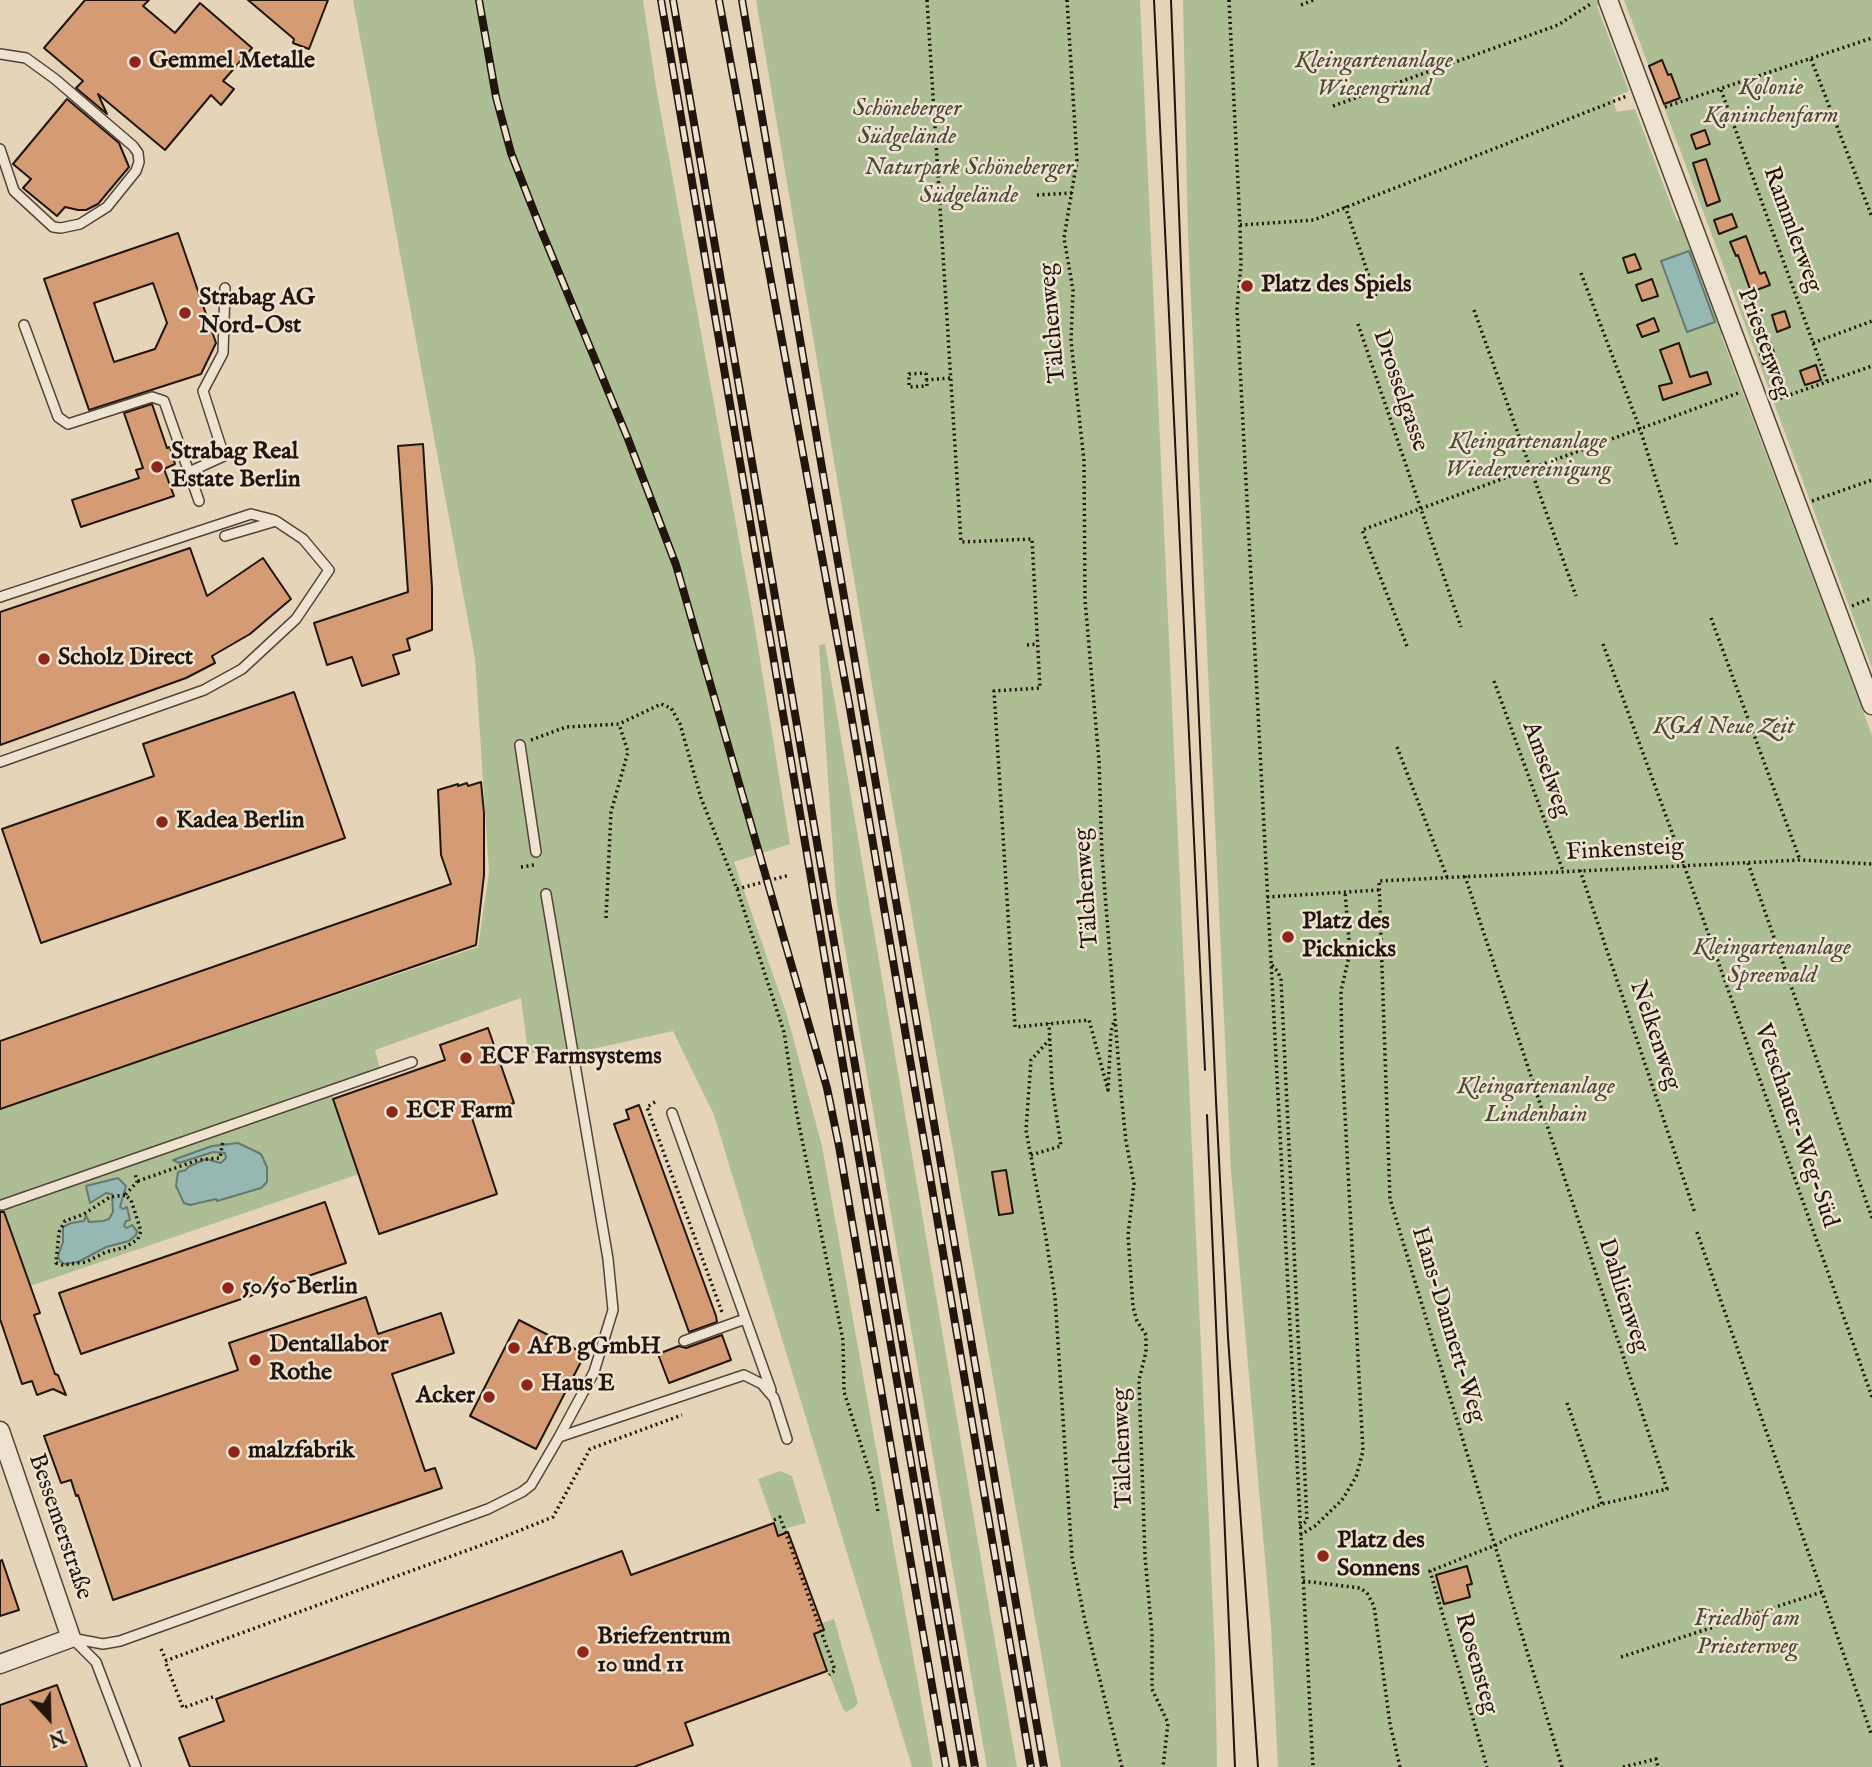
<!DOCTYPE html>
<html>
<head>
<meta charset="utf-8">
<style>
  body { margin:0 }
  #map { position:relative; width:1872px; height:1767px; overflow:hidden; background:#e5d4b8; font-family:"IM FELL English",serif }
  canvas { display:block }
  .north { position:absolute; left:14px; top:1683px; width:70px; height:70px; -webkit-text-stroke:5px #eee3d1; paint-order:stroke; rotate:158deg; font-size:19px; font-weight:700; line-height:28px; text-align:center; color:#21150e }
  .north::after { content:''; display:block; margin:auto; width:24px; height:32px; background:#21150e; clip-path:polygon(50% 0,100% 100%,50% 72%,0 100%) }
</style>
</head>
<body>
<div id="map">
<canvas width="1872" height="1767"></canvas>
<div class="north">N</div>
</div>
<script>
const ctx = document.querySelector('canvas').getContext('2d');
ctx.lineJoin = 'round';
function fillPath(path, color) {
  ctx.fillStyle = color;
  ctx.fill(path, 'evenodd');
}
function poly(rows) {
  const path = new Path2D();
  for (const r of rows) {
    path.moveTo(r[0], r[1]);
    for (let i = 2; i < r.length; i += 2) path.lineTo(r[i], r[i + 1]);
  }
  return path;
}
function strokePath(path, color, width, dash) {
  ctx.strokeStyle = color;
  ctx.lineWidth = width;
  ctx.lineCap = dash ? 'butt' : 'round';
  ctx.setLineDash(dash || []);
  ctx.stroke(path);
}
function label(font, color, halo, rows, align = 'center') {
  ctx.font = font + ' "IM FELL English",serif';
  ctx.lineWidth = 5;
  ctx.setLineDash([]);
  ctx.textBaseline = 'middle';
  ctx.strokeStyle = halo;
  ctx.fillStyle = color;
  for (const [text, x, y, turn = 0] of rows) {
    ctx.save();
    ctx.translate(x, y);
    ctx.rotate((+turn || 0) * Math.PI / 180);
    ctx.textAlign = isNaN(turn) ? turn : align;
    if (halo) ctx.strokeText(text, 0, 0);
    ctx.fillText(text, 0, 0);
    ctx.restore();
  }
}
fillPath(poly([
  [353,0,643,0,656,87,754,622,790,844,734,862,787,1015,822,1146,933,1767,912,1767,714,1115,673,1031,592,1049,528,1053,521,998,375,1050,380,1069,329,1086,353,1158,362,1173,30,1286,0,1199,0,1109,478,947,489,872,475,658],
  [756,0,1140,0,1215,1656,1217,1767,1061,1767,885,762],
  [1183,0,1600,0,1601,3,1597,6,1629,91,1612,98,1617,112,1635,109,1677,221,1683,220,1726,333,1721,335,1872,735,1872,1767,1278,1767,1271,1627,1231,1171,1188,236],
  [1624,0,1872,0,1872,668,1713,238],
  [825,644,994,1636,1017,1767,987,1767,836,897,819,645],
  [780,1471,792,1476,806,1523,787,1528,788,1532,778,1536,758,1479],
  [834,1619,858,1703,854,1708,846,1712,843,1709,811,1627]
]), '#aebe94');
const water = poly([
  [1689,251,1715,322,1687,332,1661,261,1689,251],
  [238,1143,261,1154,267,1167,267,1182,261,1188,217,1201,216,1199,190,1205,184,1203,176,1186,178,1172,186,1170,188,1167,206,1159,221,1163,226,1158,225,1153,213,1152,179,1163,173,1160,212,1146,238,1143],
  [118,1178,126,1186,120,1207,123,1209,127,1207,130,1220,126,1221,124,1226,127,1228,132,1225,137,1231,136,1235,129,1241,106,1247,78,1262,65,1264,60,1261,58,1256,63,1242,63,1227,71,1223,84,1221,86,1215,89,1222,103,1221,109,1219,113,1212,112,1194,106,1193,90,1203,86,1186,118,1178]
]);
fillPath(water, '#96b8b3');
strokePath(water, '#677771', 2);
const building = poly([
  [85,0,149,0,143,6,175,33,200,3,252,48,223,81,234,89,221,105,211,95,165,150,98,94,107,114,76,88,83,81,44,48,85,0],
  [248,0,328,0,309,49,293,43,294,39,248,0],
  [1662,60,1668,75,1671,74,1680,98,1664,104,1649,66,1662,60],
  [67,99,119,143,129,167,98,204,86,210,78,210,65,207,57,216,23,188,31,179,13,164,67,99],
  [1705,130,1710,144,1696,149,1691,135,1705,130],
  [1706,159,1720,201,1707,206,1693,163,1706,159],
  [1732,214,1737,227,1719,234,1714,220,1732,214],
  [178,233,216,343,201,374,89,410,44,279,178,233],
  [153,283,167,323,155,349,114,362,94,303,153,283],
  [1746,236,1760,274,1765,272,1770,285,1751,292,1738,255,1736,256,1730,242,1746,236],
  [1635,254,1641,269,1628,273,1623,258,1635,254],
  [1652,279,1658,296,1642,301,1636,285,1652,279],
  [1785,311,1790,327,1777,332,1772,315,1785,311],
  [1654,318,1659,331,1642,337,1637,325,1654,318],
  [1679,343,1690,377,1707,372,1711,384,1663,400,1659,386,1672,383,1660,350,1679,343],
  [1771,343,1776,359,1763,364,1758,348,1771,343],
  [1816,365,1821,380,1805,385,1800,371,1816,365],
  [152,404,167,448,170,447,175,464,164,469,174,496,81,527,72,500,139,478,136,470,143,468,124,413,152,404],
  [423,444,432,588,432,630,407,639,410,650,393,655,399,674,362,686,352,657,327,665,314,623,408,592,398,446,423,444],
  [190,548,207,596,263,558,291,599,250,634,212,656,215,663,186,678,0,745,0,612,190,548],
  [294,692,345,838,41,943,2,829,154,776,143,744,294,692],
  [481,782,484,813,484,875,476,945,0,1109,0,1041,451,884,441,855,438,790,458,784,458,786,467,783,468,786,481,782],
  [488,1028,514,1103,472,1118,497,1194,379,1234,333,1099,445,1060,440,1045,488,1028],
  [639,1105,716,1316,717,1322,689,1332,614,1124,629,1119,626,1110,639,1105],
  [1006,1170,1013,1213,999,1215,992,1172,1006,1170],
  [325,1202,346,1263,81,1354,59,1293,325,1202],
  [0,1212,4,1212,40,1313,34,1315,55,1374,58,1375,66,1395,53,1389,37,1395,32,1381,22,1384,0,1319,0,1212],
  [366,1297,378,1334,441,1313,454,1353,392,1374,425,1471,435,1468,442,1488,113,1600,78,1495,76,1496,71,1480,61,1483,44,1436,238,1370,229,1343,366,1297],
  [519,1320,585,1354,536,1449,470,1416,519,1320],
  [722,1335,731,1360,669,1383,658,1354,679,1346,686,1348,722,1335],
  [774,1523,778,1536,788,1532,824,1630,814,1634,827,1671,685,1723,693,1745,634,1767,190,1767,179,1738,224,1721,216,1699,622,1551,631,1575,774,1523],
  [2,1560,19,1610,0,1616,0,1561,2,1560],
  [1467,1566,1472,1584,1467,1585,1470,1597,1444,1604,1436,1575,1467,1566],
  [57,1685,87,1767,0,1767,0,1705,57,1685]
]);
fillPath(building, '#d49b74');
strokePath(building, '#21150e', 2);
const lane = poly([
  [0,54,26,58,55,79,133,146,138,153,139,162,136,171,107,207,80,224,61,228,53,227,14,191,0,149],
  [24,325,58,417,68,424,152,397,164,401,199,501],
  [189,472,224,456,203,391,223,353,225,288],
  [0,597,251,514,274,520],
  [520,745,536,852],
  [0,762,204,690,242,669,296,619,329,570,303,539,276,521,225,536],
  [546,894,608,1259,613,1310,594,1372,559,1437],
  [672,1113,771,1390],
  [2,1205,412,1062],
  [684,1341,745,1319],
  [71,1638,103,1644,120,1641,488,1509,522,1492,531,1485,559,1437,744,1375,762,1384,774,1398,787,1439],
  [73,1639,96,1662,136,1767]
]);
const street = poly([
  [1608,0,1872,705],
  [0,1431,71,1638,0,1664]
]);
strokePath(lane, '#524538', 12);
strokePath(street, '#524538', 21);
strokePath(poly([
  [927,0,961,542,1032,539,1040,688,994,691,1015,1027,1089,1020,1108,1090,1111,1032,1114,1021],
  [1067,0,1077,160,1064,238,1073,290,1071,341,1084,461,1085,600,1099,761,1102,856,1121,1093,1126,1141,1134,1184,1128,1235,1133,1307,1137,1321,1146,1335,1146,1352,1139,1380,1145,1557,1152,1634,1152,1689,1168,1723,1163,1767],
  [1229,0,1240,225,1241,265,1237,309,1313,1767],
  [1301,5,1313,0],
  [1811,59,1872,217],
  [1721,90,1827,381],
  [1333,106,1558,25,1592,3],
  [1665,107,1872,38],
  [1037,195,1072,193],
  [1345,206,1376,297],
  [1240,225,1314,220,1627,96],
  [1581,273,1640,429,1677,546],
  [1474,310,1576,596],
  [1358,324,1461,627],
  [1813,343,1872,321],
  [926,373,927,386,909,387,909,374,926,373],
  [926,380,950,378],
  [1775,400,1872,366],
  [1812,501,1872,480],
  [1852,606,1872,598],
  [1711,618,1800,860],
  [1603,644,1684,865,1872,1397],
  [1027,645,1038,644],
  [1407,646,1362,530,1738,393],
  [1494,681,1563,871],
  [531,740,566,727,619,724,661,704,671,708,680,724,701,798,737,889,784,1032,796,1110,843,1340,844,1392,873,1482,878,1512],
  [1397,747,1447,877],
  [1748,863,1872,1218],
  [521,867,534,865],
  [1580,870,1695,1213],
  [1465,876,1667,1489,1602,1504,1510,1537,1496,1545,1430,1571,1487,1767],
  [737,889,790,875],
  [1267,897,1379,890],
  [606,918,611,812,628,752,619,724],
  [1272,965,1278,972,1281,980,1307,1521,1300,1526],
  [1050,1039,1031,1060,1026,1130,1046,1238,1055,1297,1072,1557,1085,1621,1122,1767],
  [655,1102,647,1107,723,1315],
  [1031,1155,1061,1146,1052,1086,1049,1023],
  [138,1181,198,1160,220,1158,223,1141],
  [125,1195,110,1197,84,1214,65,1221,59,1232,56,1263,63,1265,86,1262,106,1252,126,1247,138,1239,141,1231,131,1200,125,1195,137,1182,135,1173],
  [1697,1232,1872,1736],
  [1567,1403,1602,1504],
  [774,1520,780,1517,835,1670,829,1675],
  [1300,1535,1315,1526,1342,1500,1356,1477,1363,1451,1342,1059,1341,991,1350,952,1345,892],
  [1303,1581,1360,1588,1367,1593,1374,1606,1390,1724,1400,1767],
  [161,1649,166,1660],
  [1621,1657,1822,1592],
  [213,1697,183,1708,165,1661,501,1538,553,1517,590,1449,682,1415],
  [1562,1767,1390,1199,1379,881,1800,860,1872,864],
  [1623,1767,1656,1759,1658,1767]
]), '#21150e', 3.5, [2, 3.5]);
strokePath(lane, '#eee3d1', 9);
strokePath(street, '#eee3d1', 18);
strokePath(poly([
  [1154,0,1205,1070],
  [1171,0,1193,585,1216,1101,1228,1337,1258,1767],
  [1207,1115,1235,1767]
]), '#21150e', 2);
const rail = poly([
  [479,0,496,97,511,153,542,232,628,439,676,565,827,1088,839,1146,946,1767],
  [661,0,963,1767],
  [673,0,975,1767],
  [719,0,849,703,1031,1767],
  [742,0,1044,1767]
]);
strokePath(rail, '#21150e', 8);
strokePath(rail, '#eee3d1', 5, [16]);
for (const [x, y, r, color] of [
  [135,62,7,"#8f2418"],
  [1247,286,7,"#8f2418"],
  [185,313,7,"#8f2418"],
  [157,467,7,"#8f2418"],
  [44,659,7,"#8f2418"],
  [162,822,7,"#8f2418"],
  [1288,937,7,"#8f2418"],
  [466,1058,7,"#8f2418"],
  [392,1112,7,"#8f2418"],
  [228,1288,7,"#8f2418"],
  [514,1348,7,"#8f2418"],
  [255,1360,7,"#8f2418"],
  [527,1385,7,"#8f2418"],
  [489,1397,7,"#8f2418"],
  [234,1452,7,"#8f2418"],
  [1323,1556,7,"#8f2418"],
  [583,1652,7,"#8f2418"]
]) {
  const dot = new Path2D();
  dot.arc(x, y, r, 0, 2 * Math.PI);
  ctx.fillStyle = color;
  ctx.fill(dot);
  strokePath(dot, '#eee3d1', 2.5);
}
label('bold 24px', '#21150e', '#eee3d1', [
  ["Gemmel Metalle",149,62],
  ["Platz des Spiels",1261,286],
  ["Strabag AG",199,299],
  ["Nord-Ost",199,327],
  ["Strabag Real",171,453],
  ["Estate Berlin",171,481],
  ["Scholz Direct",58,659],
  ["Kadea Berlin",176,822],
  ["Platz des",1302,923],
  ["Picknicks",1302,951],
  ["ECF Farmsystems",480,1058],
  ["ECF Farm",406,1112],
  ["50/50 Berlin",242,1288],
  ["Dentallabor",269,1346],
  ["Rothe",269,1374],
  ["AfB gGmbH",528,1348],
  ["Haus E",541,1385],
  ["Acker",475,1397,"right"],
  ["malzfabrik",248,1452],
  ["Platz des",1337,1542],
  ["Sonnens",1337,1570],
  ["Briefzentrum",597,1638],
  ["10 und 11",597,1666]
], 'left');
label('italic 24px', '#4b4836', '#eee3d1', [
  ["Kleingartenanlage",1374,62],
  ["Wiesengrund",1374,90],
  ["Kolonie",1771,89],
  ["Kaninchenfarm",1771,117],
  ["Schöneberger",907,110],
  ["Südgelände",907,138],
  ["Naturpark Schöneberger",969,169],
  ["Südgelände",969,197],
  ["Kleingartenanlage",1528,443],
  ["Wiedervereinigung",1528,471],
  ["KGA Neue Zeit",1724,728],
  ["Kleingartenanlage",1772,949],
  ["Spreewald",1772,977],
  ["Kleingartenanlage",1536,1088],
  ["Lindenhain",1536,1116],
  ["Friedhof am",1747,1620],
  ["Priesterweg",1747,1648]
]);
label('24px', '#21150e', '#eee3d1', [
  ["Rammlerweg",1791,230,70],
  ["Tälchenweg",1054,323,-95],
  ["Priesterweg",1763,344,70],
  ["Drosselgasse",1399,391,71],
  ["Amselweg",1545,770,70],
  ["Finkensteig",1625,851,-3],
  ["Tälchenweg",1088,888,-94],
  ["Nelkenweg",1654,1036,71],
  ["Vetschauer-Weg-Süd",1795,1126,71],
  ["Dahlienweg",1622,1296,72],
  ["Hans-Dannert-Weg",1447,1325,73],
  ["Tälchenweg",1124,1448,-92],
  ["Bessemerstraße",59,1527,71],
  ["Rosensteg",1475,1664,74]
]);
</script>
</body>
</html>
